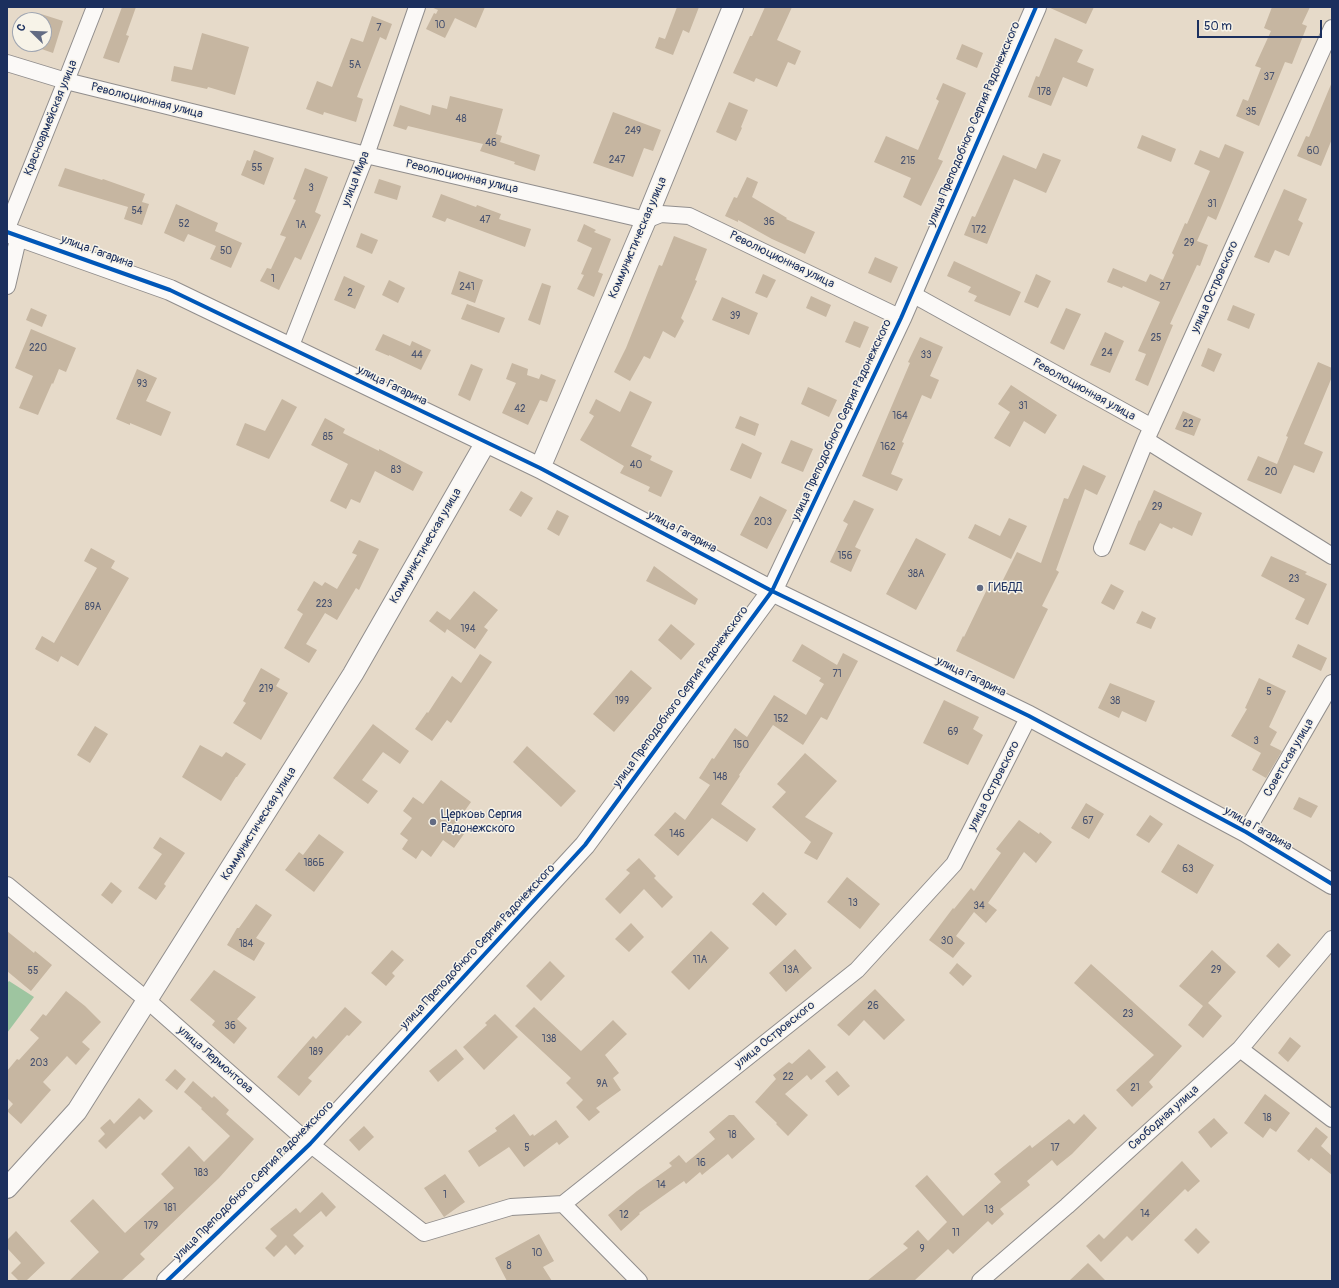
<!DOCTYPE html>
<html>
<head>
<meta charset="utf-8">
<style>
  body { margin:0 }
  #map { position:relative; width:1339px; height:1288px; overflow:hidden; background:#e6dac9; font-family:Pangolin,sans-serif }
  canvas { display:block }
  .frame { position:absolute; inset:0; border:8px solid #1b2f5e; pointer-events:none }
  .north { position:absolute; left:12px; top:12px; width:40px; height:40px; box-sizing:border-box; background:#f7f3e8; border:1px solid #9fa5b1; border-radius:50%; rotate:293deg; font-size:11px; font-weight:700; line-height:16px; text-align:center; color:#1b2f5e }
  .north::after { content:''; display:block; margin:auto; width:14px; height:18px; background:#626b83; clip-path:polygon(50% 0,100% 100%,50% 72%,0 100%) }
  .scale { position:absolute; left:1197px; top:20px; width:125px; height:18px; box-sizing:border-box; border:2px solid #1b2f5e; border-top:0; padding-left:5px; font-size:12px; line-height:14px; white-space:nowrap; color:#1b2f5e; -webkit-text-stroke:3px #f7f3e8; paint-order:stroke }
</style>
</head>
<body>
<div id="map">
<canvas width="1339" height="1288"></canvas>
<div class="frame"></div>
<div class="north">С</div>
<div class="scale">50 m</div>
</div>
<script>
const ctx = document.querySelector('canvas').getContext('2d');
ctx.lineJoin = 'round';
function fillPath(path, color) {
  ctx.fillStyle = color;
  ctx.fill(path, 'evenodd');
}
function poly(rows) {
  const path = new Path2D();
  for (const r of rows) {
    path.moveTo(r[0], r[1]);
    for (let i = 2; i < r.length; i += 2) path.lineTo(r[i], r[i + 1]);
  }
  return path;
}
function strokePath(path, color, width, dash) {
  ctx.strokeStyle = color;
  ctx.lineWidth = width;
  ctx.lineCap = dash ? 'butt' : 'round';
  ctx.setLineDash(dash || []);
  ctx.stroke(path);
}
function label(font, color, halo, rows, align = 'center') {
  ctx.font = font + ' Pangolin,sans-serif';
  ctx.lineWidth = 3;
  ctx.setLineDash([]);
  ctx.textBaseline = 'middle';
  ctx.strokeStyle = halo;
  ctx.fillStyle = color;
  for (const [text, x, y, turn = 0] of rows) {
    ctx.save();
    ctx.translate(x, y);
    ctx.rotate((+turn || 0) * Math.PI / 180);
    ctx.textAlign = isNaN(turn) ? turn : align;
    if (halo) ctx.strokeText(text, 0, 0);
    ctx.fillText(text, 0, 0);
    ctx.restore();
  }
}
fillPath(poly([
  [9,981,34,997,7,1033,7,983]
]), '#9ec5a0');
fillPath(poly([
  [122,7,136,7,126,35,129,36,119,63,103,58],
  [431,7,485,7,476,28,455,18,445,38,426,29,434,13,436,14,438,10],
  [677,7,699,7,689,33,683,30,673,55,655,48,659,37,665,39],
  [765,7,792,7,777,40,801,51,795,65,788,62,777,87,756,78,754,82,733,73,750,36,752,36],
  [1048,7,1094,7,1086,24],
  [1272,7,1310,7,1302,24,1307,26,1292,64,1285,62,1259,126,1236,116,1243,99,1248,101,1261,68,1255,66,1271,31,1264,28],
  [41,14,63,21,53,53,30,45,31,44,44,44,44,20,39,20],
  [372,16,392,24,386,40,380,37,357,97,363,99,356,122,324,112,323,115,306,109,317,81,332,87,351,38,363,42],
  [202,33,249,47,235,95,208,87,207,89,171,81,174,66,192,70],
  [1055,38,1083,50,1077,62,1094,69,1087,87,1063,77,1051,106,1028,97,1036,76,1039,77],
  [962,44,983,53,977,68,956,59],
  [1332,82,1332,139,1321,166,1297,156,1306,136,1309,137],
  [943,83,966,93,938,159,943,161,921,206,903,197,911,178,874,162,886,136,918,150,939,101,936,99],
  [450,96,503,109,496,134,502,136,500,142,540,155,535,171,514,164,515,162,480,151,483,144,408,126,406,130,393,126,400,105,430,115,432,105,447,109],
  [729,102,748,110,741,127,742,128,736,141,716,132],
  [613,112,661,130,653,151,644,148,633,177,593,163],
  [1142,135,1176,149,1171,162,1137,148],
  [1225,144,1244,152,1216,220,1208,216,1197,241,1208,245,1200,266,1197,265,1170,324,1173,325,1148,386,1135,380,1146,354,1138,351,1160,302,1123,286,1122,288,1107,282,1113,268,1146,282,1150,274,1163,280,1174,255,1172,253,1185,223,1187,224,1210,171,1194,164,1200,150,1219,158],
  [254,150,274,158,264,185,241,175,247,160,250,161],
  [1043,153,1061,160,1046,193,1014,179,987,244,964,235,972,216,975,217,1003,155,1036,169],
  [65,168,102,180,103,179,145,194,142,202,149,204,142,225,124,219,128,207,58,186],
  [305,168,328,177,315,212,321,215,301,260,295,257,279,290,260,281,267,268,271,269,286,237,280,235,296,200,293,199],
  [747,177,758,182,752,197,787,218,786,219,815,232,805,254,772,239,738,220,738,222,725,216,734,197,737,198],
  [379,179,401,186,397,200,374,193],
  [1284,189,1307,199,1298,220,1303,223,1289,256,1275,250,1269,263,1254,257],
  [441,194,476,207,477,205,501,214,499,219,531,229,525,247,447,218,445,222,432,217],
  [176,204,218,223,215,231,242,243,231,268,210,259,216,246,188,234,184,242,164,233],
  [584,224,596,230,594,232,611,239,598,272,603,274,594,297,577,289,584,275,581,274,592,248,577,241],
  [361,233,378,240,372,254,356,247],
  [674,236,707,249,695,280,697,281,681,318,684,321,675,338,663,331,650,359,644,356,630,381,614,372,626,348,659,265,662,266],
  [875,257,898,267,891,283,868,273],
  [954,261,1021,292,1010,316,974,301,977,296,968,292,971,287,947,276],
  [459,271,483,280,475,303,451,294],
  [763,274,776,280,767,298,755,293],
  [1036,274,1051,281,1038,308,1024,302],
  [344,276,365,286,355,309,334,300],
  [389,280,405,288,398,303,382,295],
  [542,283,551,286,540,325,528,320],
  [811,296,831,305,826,317,806,308],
  [722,297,758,313,749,335,712,320],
  [467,304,505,318,499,333,461,319],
  [1233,305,1255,314,1249,329,1227,320],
  [31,308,47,315,42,327,26,320],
  [1066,308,1081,314,1064,350,1050,343],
  [854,321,869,327,860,348,845,342],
  [31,329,76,348,66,372,59,369,53,384,52,383,38,415,19,408,33,376,15,368],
  [1105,332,1124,341,1110,373,1090,365],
  [383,334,410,346,412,341,431,350,421,370,389,355,389,356,375,350],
  [920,337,943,347,930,376,939,380,931,399,922,395,902,442,904,443,891,474,903,479,897,491,862,476,910,363,908,362],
  [1208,348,1222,354,1214,372,1201,366],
  [1318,362,1332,368,1332,377,1304,444,1323,452,1314,473,1294,465,1281,494,1247,480,1258,456,1277,464,1288,437,1286,436],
  [512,363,528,369,527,375,539,379,541,374,556,380,547,402,540,400,528,425,502,413,516,383,506,379],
  [471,364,483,369,470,401,458,395],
  [137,369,157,378,146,401,171,412,161,436,130,423,130,425,116,419],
  [1011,385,1057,415,1045,434,1024,421,1010,447,994,438,1010,412,998,404],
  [808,387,837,400,829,417,801,404],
  [630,391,652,402,631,446,652,456,650,460,673,471,661,497,648,491,650,487,620,473,624,466,580,440,594,416,589,413,596,399,620,412],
  [282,399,297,407,269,459,236,445,245,423,265,431],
  [1183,411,1201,419,1194,436,1175,429],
  [740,416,759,424,755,436,735,428],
  [325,418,345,429,343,433,379,451,379,449,423,472,413,491,375,471,360,503,351,499,346,509,330,501,348,464,311,445],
  [791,440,813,449,803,472,781,463],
  [742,443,762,453,751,479,730,470],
  [1083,465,1106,476,1097,495,1085,489,1056,570,1059,572,1042,606,1048,609,1014,679,956,651,963,636,964,637,991,581,1000,586,1017,552,1041,563,1064,498,1068,499],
  [1154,490,1202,513,1192,536,1173,527,1172,529,1160,523,1145,551,1129,544,1139,520,1140,521],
  [521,491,533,498,521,517,509,510],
  [760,496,787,510,767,549,740,535],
  [854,500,874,509,855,547,861,550,851,572,830,562,848,524,843,521],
  [557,510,569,516,559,536,547,529],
  [1009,518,1027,526,1011,559,968,538,975,524,1000,536],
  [916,538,946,554,916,610,886,594],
  [359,540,379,549,359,590,356,588,337,620,325,613,306,644,317,650,309,663,284,648,303,614,297,610,314,581,322,586,325,582,337,589,357,555,352,553],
  [91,548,115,561,111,568,129,578,78,666,61,656,58,662,35,649,42,636,54,643,97,568,84,561],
  [1271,556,1307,572,1305,574,1327,584,1308,625,1295,619,1305,599,1261,576],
  [654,566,698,599,695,605,646,581],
  [1111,584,1124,591,1114,610,1101,603],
  [474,591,498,610,484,627,488,630,475,649,447,629,445,633,429,621,437,611,450,620],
  [1142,611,1156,618,1151,629,1136,623],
  [671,624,695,644,681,660,658,640],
  [802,644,837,665,843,653,858,661,827,720,821,717,803,745,773,725,739,775,740,776,721,804,756,829,747,842,712,818,678,856,654,835,675,812,685,820,710,785,699,778,712,758,714,759,735,728,747,737,774,695,806,715,824,684,819,681,821,678,792,661],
  [1298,644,1327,658,1321,671,1292,657],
  [480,654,492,662,451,723,447,720,432,741,415,729,427,712,428,713,452,676,461,683],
  [261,668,280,679,276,686,288,693,261,740,233,723,246,703,243,701],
  [631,670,652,688,614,732,593,714],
  [1259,678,1286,691,1269,727,1277,732,1270,745,1282,751,1266,778,1252,770,1261,753,1231,736,1247,709,1245,708],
  [1110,683,1155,701,1146,722,1122,711,1119,718,1098,708],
  [944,700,979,717,973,729,983,735,968,765,923,743],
  [373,724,409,751,400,764,383,752,362,780,378,791,368,804,333,778],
  [95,726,108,734,90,763,77,755],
  [200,745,222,757,226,752,246,764,237,777,236,777,221,801,182,777],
  [527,746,576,791,561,807,513,762],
  [805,753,837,781,805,817,833,833,817,860,804,853,811,842,772,807,786,792,777,784],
  [441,780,471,802,454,826,464,834,454,848,443,840,431,857,422,850,416,859,402,849,408,840,400,834,412,818,403,811,413,797,423,804],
  [1299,797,1318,806,1311,818,1293,809],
  [1086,803,1104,814,1089,839,1071,828],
  [1150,815,1163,824,1149,843,1136,835],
  [1019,820,1039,834,1040,832,1052,842,1036,863,1024,852,988,903,997,910,986,923,974,912,956,936,965,943,953,958,929,940,953,908,954,909,971,888,974,891,1001,853,996,849],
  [319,834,344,852,314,892,285,870,299,852,303,855],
  [160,837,185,853,164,884,166,886,156,900,138,888,162,854,153,848],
  [1178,844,1214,865,1197,894,1161,872],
  [639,858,656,876,654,878,673,897,662,908,644,889,620,914,605,899,630,873,626,870],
  [847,877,880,904,860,929,827,902],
  [111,882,122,891,112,904,101,895],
  [763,892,787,914,776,926,752,904],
  [256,904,272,915,256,938,265,943,254,961,227,945,237,928,239,928],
  [631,923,644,937,629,952,615,939],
  [7,931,34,953,35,951,52,965,31,991,7,971],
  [711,931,729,948,689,990,671,972],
  [1278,943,1291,955,1279,968,1266,956],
  [795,949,812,968,786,992,769,973],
  [392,950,404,960,392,973,395,976,386,986,371,973],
  [1212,950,1236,972,1208,1003,1222,1016,1203,1038,1188,1025,1203,1006,1179,986],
  [550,961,565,976,541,1001,526,986],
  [957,963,972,976,963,986,949,973],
  [1091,964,1182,1046,1149,1082,1153,1087,1132,1107,1116,1090,1154,1055,1074,983],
  [214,970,256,997,237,1019,247,1028,234,1044,212,1025,215,1021,190,1000],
  [875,989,905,1020,884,1040,864,1020,849,1036,837,1025],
  [66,991,85,1006,101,1022,82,1042,90,1049,76,1065,67,1056,43,1082,51,1090,21,1124,7,1111,13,1104,7,1098,7,1071,17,1059,19,1060,39,1038,30,1030,43,1014,46,1016],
  [345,1007,362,1022,349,1036,347,1035,308,1078,312,1081,299,1096,277,1077,313,1036,316,1039],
  [534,1007,581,1051,613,1020,627,1034,605,1055,619,1073,613,1078,621,1090,596,1108,600,1112,589,1121,576,1107,583,1100,566,1083,571,1078,515,1026],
  [495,1014,518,1037,484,1070,463,1047,487,1025,485,1023],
  [1290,1037,1301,1046,1288,1062,1278,1053],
  [456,1049,464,1059,438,1082,429,1071],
  [809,1049,826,1067,811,1080,807,1075,785,1094,808,1115,788,1136,776,1124,777,1123,755,1102,776,1079,773,1075,789,1062,792,1064],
  [175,1069,186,1079,177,1090,165,1080],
  [837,1071,850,1086,838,1096,825,1081],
  [193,1081,212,1098,214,1096,229,1110,226,1114,254,1139,219,1178,140,1254,145,1259,121,1281,69,1281,99,1252,70,1221,93,1199,125,1233,174,1188,161,1174,189,1146,204,1162,230,1136,201,1109,202,1108,184,1092],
  [1265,1094,1290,1113,1276,1132,1270,1128,1263,1138,1244,1123],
  [139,1098,153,1111,144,1120,140,1116,106,1149,98,1141,105,1134,100,1128,110,1119,114,1124],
  [514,1114,530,1136,533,1134,534,1136,556,1120,569,1137,559,1145,557,1142,524,1167,509,1147,479,1167,468,1151,497,1131,495,1128],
  [1084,1114,1097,1128,1072,1154,1057,1166,1052,1160,1027,1181,1030,1185,1000,1209,1004,1214,992,1225,988,1221,953,1254,948,1249,914,1281,867,1281,908,1248,903,1244,918,1230,928,1241,947,1222,915,1186,927,1175,963,1216,1001,1182,994,1174,1030,1145,1032,1148,1069,1119,1074,1124],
  [729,1115,734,1115,755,1139,732,1159,728,1154,702,1175,700,1172,686,1184,684,1181,639,1213,640,1214,621,1231,608,1215,637,1191,672,1166,669,1163,679,1155,686,1163,715,1139,709,1132],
  [1214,1118,1228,1133,1211,1148,1198,1132],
  [364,1126,374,1137,359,1151,349,1140],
  [1316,1127,1328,1137,1321,1146,1332,1156,1332,1175,1311,1158,1309,1161,1297,1151],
  [1182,1161,1200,1181,1188,1192,1185,1189,1132,1241,1127,1236,1101,1262,1086,1246,1099,1234,1104,1239],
  [445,1174,465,1202,444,1217,424,1188],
  [322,1192,336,1207,326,1217,321,1211,293,1235,304,1246,295,1255,286,1245,274,1257,265,1248,277,1236,270,1229,296,1208,300,1213],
  [1196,1228,1210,1242,1198,1254,1184,1240],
  [16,1231,45,1263,26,1281,19,1281,11,1273,21,1263,7,1248,7,1240],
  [539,1234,554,1261,543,1267,552,1281,507,1281,495,1258],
  [1088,1263,1106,1281,1069,1281]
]), '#c6b6a1');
const minor = poly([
  [7,63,66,81,366,155,646,220,661,214,689,216,901,318],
  [7,228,66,81,95,7],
  [7,286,19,235],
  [912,294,1152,427],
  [290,348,366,155,417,7],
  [1146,440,1332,556],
  [1102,548,1146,440,1332,28],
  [1246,832,1332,683],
  [7,885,147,1000,310,1144,424,1233,511,1207,563,1204,857,970,954,864,1029,716],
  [1240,1049,1332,1119],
  [563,1204,639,1281],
  [980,1281,1067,1206,1240,1049,1332,939]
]);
const tertiary = poly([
  [7,232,170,290,540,468,772,591,1029,716,1246,832,1332,884],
  [540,468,646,220,733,7],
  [7,1188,77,1111,353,674,486,442],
  [167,1281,310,1144,585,845,772,591,901,318,1036,7]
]);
strokePath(minor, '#918e8d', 18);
strokePath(tertiary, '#918e8d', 22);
strokePath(minor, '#fbf9f7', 16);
strokePath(tertiary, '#fbf9f7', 20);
strokePath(poly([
  [7,232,170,290,540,468,772,591,1029,716,1246,832,1332,884],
  [167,1281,310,1144,585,845,772,591,901,318,1036,7]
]), '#0057b8', 4);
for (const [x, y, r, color] of [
  [980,588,4,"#626b83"],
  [433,822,4,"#626b83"]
]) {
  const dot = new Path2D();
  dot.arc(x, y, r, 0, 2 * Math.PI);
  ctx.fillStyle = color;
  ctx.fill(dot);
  strokePath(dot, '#f7f3e8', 1.5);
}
label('10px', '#46516f', null, [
  ["10",440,25],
  ["7",379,28],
  ["5А",355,65],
  ["37",1269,77],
  ["178",1044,92],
  ["35",1251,112],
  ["48",461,119],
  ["249",633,131],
  ["46",491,143],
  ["60",1313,151],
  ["247",617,160],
  ["215",908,161],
  ["55",257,168],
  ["3",311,188],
  ["31",1212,204],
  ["54",137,211],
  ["47",485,220],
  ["36",769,222],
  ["52",184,224],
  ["1А",301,225],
  ["172",979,230],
  ["29",1189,243],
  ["50",226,251],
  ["1",273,279],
  ["241",467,287],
  ["27",1165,287],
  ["2",350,293],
  ["39",735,316],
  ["25",1156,338],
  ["220",38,348],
  ["24",1107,353],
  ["44",417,355],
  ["33",926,355],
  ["93",142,384],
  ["31",1023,406],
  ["42",520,409],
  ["164",900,416],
  ["22",1188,424],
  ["85",328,437],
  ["162",888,447],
  ["40",636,465],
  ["83",396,470],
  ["20",1271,472],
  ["29",1157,507],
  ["203",763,522],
  ["156",845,556],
  ["38А",916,574],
  ["23",1294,579],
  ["223",324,604],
  ["89А",93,607],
  ["194",468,629],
  ["71",837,674],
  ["219",266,689],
  ["5",1269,692],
  ["199",622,701],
  ["38",1115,701],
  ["152",781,719],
  ["69",953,732],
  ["3",1256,741],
  ["150",741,745],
  ["148",720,777],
  ["67",1088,821],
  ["146",677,834],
  ["186Б",314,863],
  ["63",1188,869],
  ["13",853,903],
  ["34",979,906],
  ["30",947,941],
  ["184",246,944],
  ["11А",700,960],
  ["13А",791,970],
  ["29",1216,970],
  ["55",33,971],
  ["26",873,1006],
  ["23",1128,1014],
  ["36",230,1026],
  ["138",549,1039],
  ["189",316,1052],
  ["203",39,1063],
  ["22",788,1077],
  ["9А",602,1084],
  ["21",1135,1088],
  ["18",1267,1118],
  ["18",732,1135],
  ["5",527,1148],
  ["17",1055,1148],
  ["16",701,1163],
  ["183",201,1173],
  ["14",661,1185],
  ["1",445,1195],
  ["181",170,1208],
  ["13",989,1210],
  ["14",1145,1214],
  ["12",624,1215],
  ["179",151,1226],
  ["11",956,1233],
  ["9",922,1249],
  ["10",537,1253],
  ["8",509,1266]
]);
label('12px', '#1b2f5e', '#f7f3e8', [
  ["Революционная улица",147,101,14],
  ["Красноармейская улица",51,118,-68],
  ["улица Преподобного Сергия Радонежского",974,124,-67],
  ["Революционная улица",462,177,13],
  ["улица Мира",356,179,-69],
  ["Коммунистическая улица",638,238,-67],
  ["улица Гагарина",97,252,20],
  ["Революционная улица",782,260,26],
  ["улица Островского",1215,287,-66],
  ["улица Гагарина",392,386,26],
  ["Революционная улица",1084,390,29],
  ["улица Преподобного Сергия Радонежского",842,420,-65],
  ["улица Гагарина",682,532,28],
  ["Коммунистическая улица",426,546,-60],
  ["улица Гагарина",971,677,26],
  ["улица Преподобного Сергия Радонежского",681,697,-54],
  ["Советская улица",1289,758,-60],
  ["улица Островского",994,786,-63],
  ["Коммунистическая улица",259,824,-58],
  ["улица Гагарина",1258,829,30],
  ["улица Преподобного Сергия Радонежского",478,947,-47],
  ["улица Островского",775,1035,-39],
  ["улица Лермонтова",215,1060,41],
  ["Свободная улица",1164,1118,-42],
  ["улица Преподобного Сергия Радонежского",254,1181,-45]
]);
label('12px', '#1b2f5e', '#f7f3e8', [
  ["ГИБДД",988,588],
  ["Церковь Сергия",441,815],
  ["Радонежского",441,829]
], 'left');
</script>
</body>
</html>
